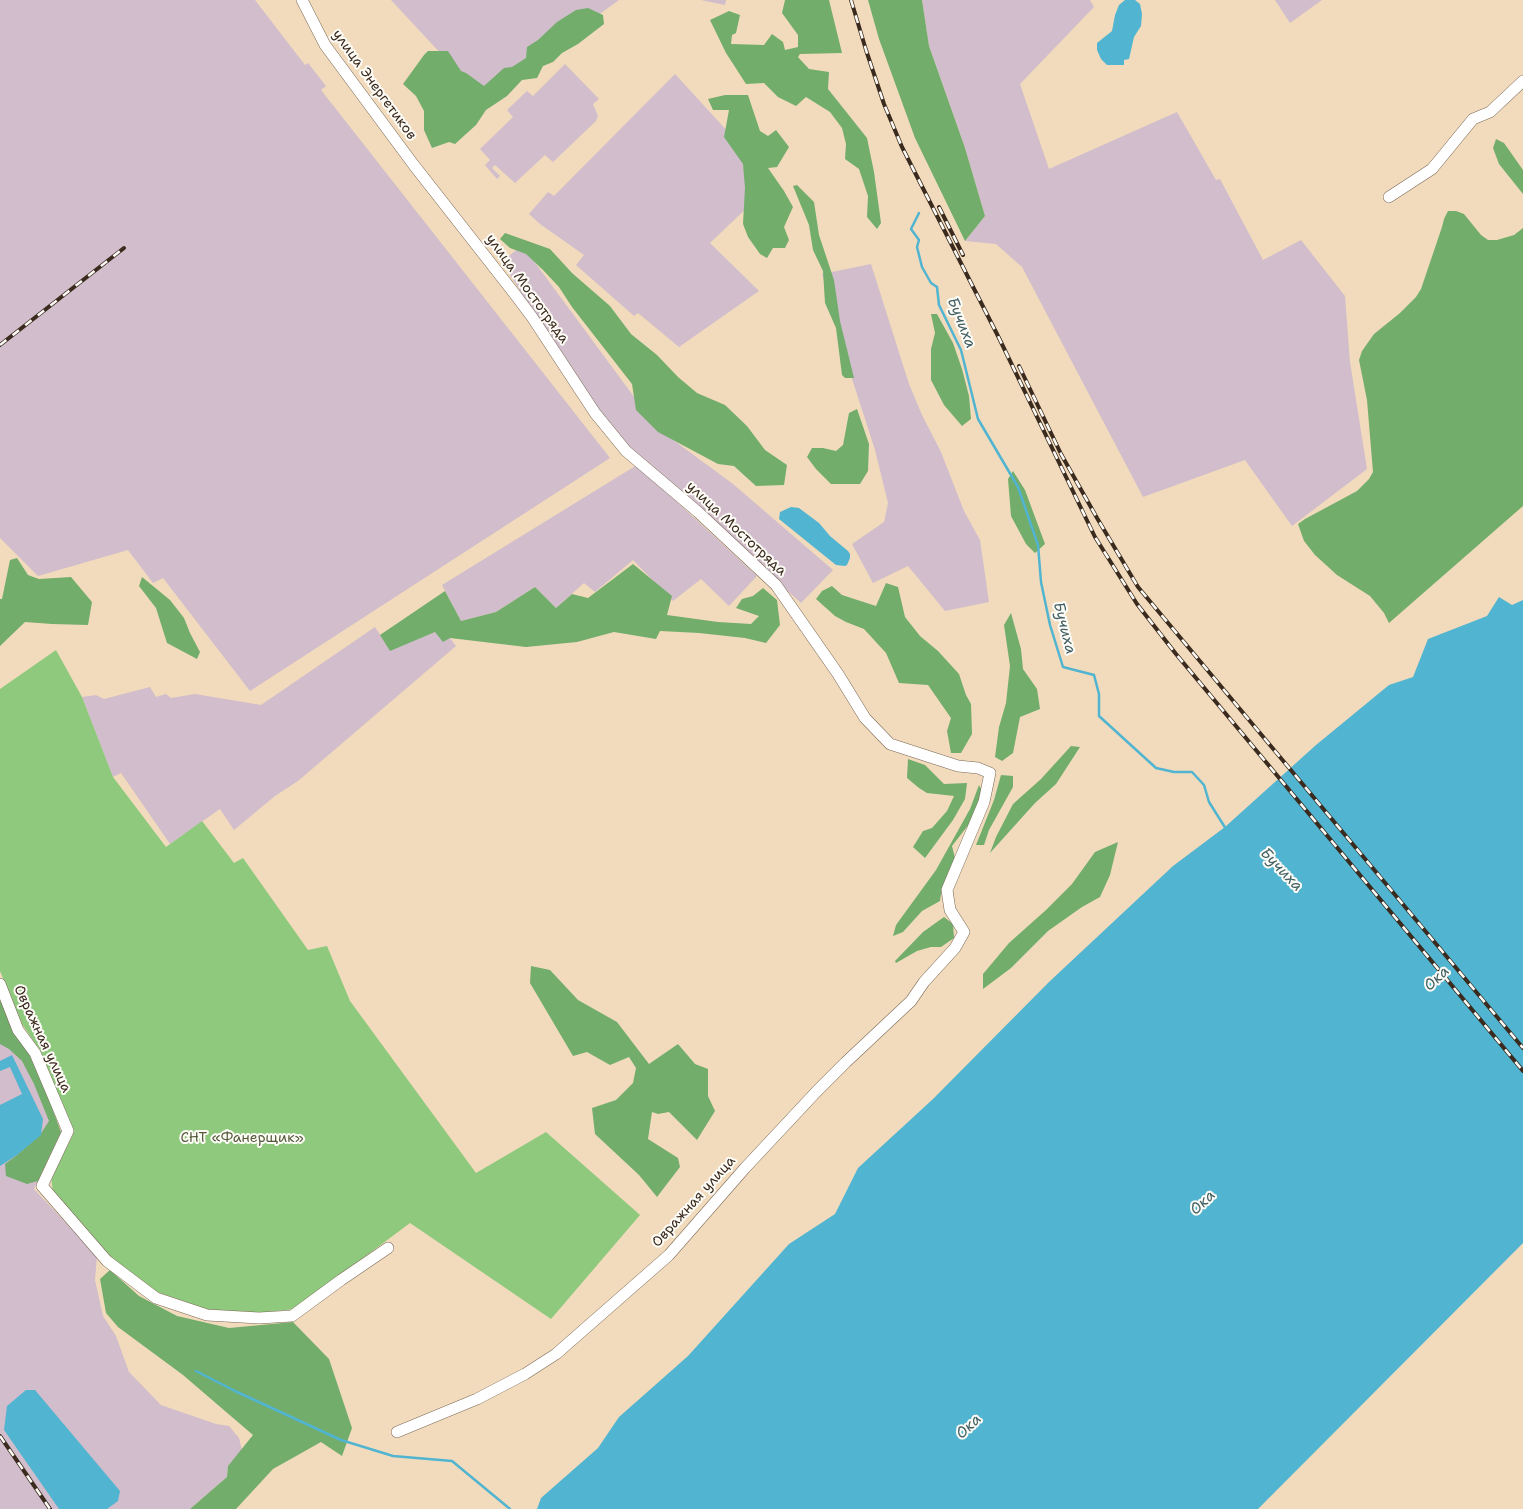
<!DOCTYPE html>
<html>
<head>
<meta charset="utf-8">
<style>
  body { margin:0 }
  canvas { display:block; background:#f1dbbc }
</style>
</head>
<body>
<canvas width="1523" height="1509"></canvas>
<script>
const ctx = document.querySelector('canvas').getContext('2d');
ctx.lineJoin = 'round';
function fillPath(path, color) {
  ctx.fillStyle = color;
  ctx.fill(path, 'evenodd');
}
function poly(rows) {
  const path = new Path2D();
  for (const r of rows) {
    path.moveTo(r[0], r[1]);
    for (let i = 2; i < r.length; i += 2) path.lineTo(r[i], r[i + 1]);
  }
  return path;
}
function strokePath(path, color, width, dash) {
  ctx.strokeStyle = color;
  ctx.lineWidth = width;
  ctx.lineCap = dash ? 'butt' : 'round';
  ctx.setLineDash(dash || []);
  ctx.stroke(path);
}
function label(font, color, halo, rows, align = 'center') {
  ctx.font = font + ' "Shantell Sans",sans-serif';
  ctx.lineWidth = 4;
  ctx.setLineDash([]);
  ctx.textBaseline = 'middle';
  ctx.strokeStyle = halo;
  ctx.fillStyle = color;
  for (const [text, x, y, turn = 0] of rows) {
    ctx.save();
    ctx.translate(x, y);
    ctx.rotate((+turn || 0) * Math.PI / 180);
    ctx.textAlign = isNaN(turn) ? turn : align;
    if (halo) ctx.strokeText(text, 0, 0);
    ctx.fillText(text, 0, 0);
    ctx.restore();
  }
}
fillPath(poly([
  [0,0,255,0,305,65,308,63,326,86,321,90,610,458,250,691,163,578,153,583,128,550,38,576,0,538],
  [391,0,619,0,483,99],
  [701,0,726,0,725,5],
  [922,0,1090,0,1094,7,1020,84,1049,169,1177,112,1216,180,1220,179,1263,260,1301,240,1345,296,1350,362,1367,469,1292,526,1245,460,1143,497,1022,267,996,244,965,241,985,216,965,148,929,46],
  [1275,0,1322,0,1290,23],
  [565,64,599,99,593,104,598,116,596,121,553,162,545,155,515,183,495,165,492,168,500,176,497,179,485,165,490,160,480,149,513,117,507,110,527,91,533,96],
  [675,74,774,182,710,243,759,291,679,347,638,313,634,316,576,265,584,255,540,224,529,214,548,192,554,196],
  [522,245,657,428,733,484,833,570,801,603,730,539,629,451,572,374,502,262],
  [871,264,909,384,922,415,941,452,964,511,980,540,989,602,945,611,908,566,873,583,852,544,884,522,888,503,875,450,846,360,822,274],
  [637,465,757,576,729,606,701,579,673,601,633,560,595,592,584,583,556,608,535,587,496,612,461,621,442,585],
  [375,627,390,650,435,632,450,638,456,646,298,781,275,796,234,830,220,809,170,844,121,773,113,777,82,697,96,695,104,699,150,687,156,697,166,694,171,698,195,694,261,705],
  [0,997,61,1132,34,1189,97,1256,95,1280,103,1316,116,1336,129,1372,161,1405,216,1424,229,1426,239,1438,242,1450,228,1466,227,1477,190,1509,0,1509]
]), '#d1bdcb');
fillPath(poly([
  [56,650,82,697,113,777,166,847,202,821,234,863,243,858,308,950,327,946,350,1001,476,1173,546,1132,640,1215,551,1319,410,1223,295,1309,258,1313,209,1310,157,1292,108,1257,53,1192,51,1177,73,1135,41,1052,22,1024,0,971,0,689]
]), '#8ec97d');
fillPath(poly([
  [785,0,829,0,842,53,800,54,798,57,809,69,829,72,828,89,867,138,874,172,881,223,877,229,867,217,868,196,859,169,845,159,846,144,842,128,830,112,806,97,796,106,778,97,764,83,746,84,726,53,710,20,729,11,740,15,736,33,732,35,731,44,764,45,772,34,783,42,785,50,798,47,798,35,782,13],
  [868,0,922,0,929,46,965,148,985,216,965,241,915,138,879,39],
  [588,8,603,15,604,24,578,44,562,53,553,62,543,66,537,78,522,80,507,96,486,110,476,125,455,144,449,142,432,148,424,130,424,111,416,96,403,84,424,55,428,51,448,51,461,71,466,73,484,86,504,68,512,67,526,58,527,47,538,40,557,22,576,10],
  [725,95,748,95,760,131,768,136,776,130,789,147,777,167,768,168,784,191,793,207,784,227,789,240,785,248,773,248,767,258,760,254,748,237,743,224,745,188,743,164,724,137,729,110,713,110,708,99],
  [1496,139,1504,143,1523,170,1523,194,1499,164,1493,148],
  [797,185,814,202,819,235,834,280,840,321,854,378,845,378,842,375,836,328,825,303,823,271,813,250,809,225,793,186],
  [1448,211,1456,211,1464,214,1481,235,1488,240,1497,240,1514,235,1523,228,1523,506,1389,623,1384,613,1370,596,1337,575,1315,555,1304,541,1298,524,1305,519,1357,491,1369,479,1373,472,1367,400,1359,360,1362,351,1374,334,1400,313,1416,297,1421,289,1442,227,1444,219],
  [505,233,550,249,572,273,610,306,631,334,657,355,678,377,697,393,725,405,747,426,765,450,787,465,784,485,756,486,734,466,718,464,658,432,636,410,632,384,572,307,559,287,543,270,526,254,510,248,500,239],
  [931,314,937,314,953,343,962,369,969,396,971,419,962,426,944,405,931,380,931,349,935,333],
  [857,409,869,444,868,471,860,484,831,484,816,469,807,457,812,448,823,448,836,451,843,445,849,413],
  [1013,471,1025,490,1045,544,1035,553,1026,544,1011,516,1008,479],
  [17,558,28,575,39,579,71,577,92,602,88,625,52,624,25,622,0,646,0,599,2,599,10,560],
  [633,564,672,596,667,615,718,622,751,624,759,616,736,608,742,599,753,596,763,588,777,600,780,625,766,643,745,638,699,633,660,631,656,639,614,632,577,642,526,647,450,638,443,642,435,632,390,651,380,635,445,591,461,621,496,612,535,587,556,608,572,594,588,598],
  [142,577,170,600,184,618,190,633,200,652,197,659,167,643,156,608,139,586],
  [886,583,898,587,905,617,920,636,938,651,959,674,966,695,971,704,972,734,961,753,951,753,947,731,951,718,928,685,899,683,886,653,864,629,846,622,835,616,816,599,822,591,832,586,842,595,876,606],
  [1011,613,1021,649,1023,669,1037,689,1040,709,1020,717,1013,753,1002,761,995,757,999,727,1006,703,1010,666,1004,625],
  [1071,746,1080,747,1056,784,1035,803,990,853,996,837,1013,804,1041,779],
  [908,759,925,765,944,784,967,783,965,799,953,820,925,858,913,847,923,831,932,828,947,811,954,796,927,793,919,788,907,778],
  [1001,775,1013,776,1013,787,989,830,984,845,976,845,994,800],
  [979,785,983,793,973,819,952,846,955,858,941,894,940,901,922,911,903,932,893,936,896,925,936,870,970,809],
  [1118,842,1110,875,1100,897,1082,907,1048,931,1011,968,983,989,983,974,1009,943,1046,910,1072,884,1095,852],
  [944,917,953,924,954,938,941,947,931,947,917,951,896,963,895,961,923,932],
  [531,966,550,970,578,1000,617,1022,649,1064,678,1044,695,1064,708,1069,708,1096,715,1111,697,1140,669,1112,658,1114,652,1112,648,1139,678,1158,680,1167,657,1197,639,1175,595,1134,592,1108,616,1100,633,1083,636,1068,629,1057,610,1065,587,1052,573,1056,530,983],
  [0,997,34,1059,61,1132,38,1181,27,1184,6,1176,5,1164,17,1155,40,1135,49,1121,34,1084,22,1061,9,1049,0,1044],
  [110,1270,139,1296,177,1316,229,1328,293,1322,329,1359,352,1428,342,1456,321,1442,273,1469,236,1509,190,1509,227,1477,228,1466,253,1435,183,1375,118,1327,106,1313,100,1279]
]), '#72ad6c');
fillPath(poly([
  [1125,0,1135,0,1140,4,1142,14,1141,26,1134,37,1129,59,1124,60,1124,65,1107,65,1101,59,1097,50,1097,43,1112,31,1115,15,1119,5],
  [791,507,799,508,819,523,830,536,848,551,850,554,850,558,847,565,845,566,836,565,779,519,780,512],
  [1499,597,1512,605,1523,600,1523,1243,1258,1509,537,1509,541,1498,598,1448,619,1417,688,1356,789,1244,835,1214,858,1168,933,1099,1049,982,1173,866,1225,827,1316,745,1389,685,1413,677,1428,639,1487,616],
  [12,1055,43,1119,41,1135,17,1155,0,1166,0,1105,22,1094,10,1067,0,1071,0,1061],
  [26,1390,35,1390,120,1491,118,1501,107,1509,59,1509,4,1430,7,1406]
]), '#51b4d0');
strokePath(poly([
  [919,213,911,229,919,240,917,247,922,267,931,283,937,287,939,305,961,350,978,419,1018,487,1038,545,1041,582,1050,625,1063,667,1094,675,1099,694,1099,716,1156,768,1174,772,1192,772,1204,785,1209,802,1226,829],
  [196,1371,235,1391,341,1440,393,1456,452,1461,510,1509]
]), '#51b4d0', 2.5);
const minor = poly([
  [302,0,325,45,413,164,514,293,532,317,595,413,626,451,698,512,776,585,838,674,865,718,890,744,958,766,978,768,990,773,984,802,947,890,950,910,964,932,955,948,924,982,911,1001,846,1062,817,1091,745,1168,669,1255,556,1354,525,1374,477,1399,397,1432],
  [1389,197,1432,169,1473,119,1490,112,1523,81],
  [0,984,18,1030,35,1053,68,1131,42,1186,107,1261,156,1298,207,1315,259,1318,292,1316,341,1280,388,1248]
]);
strokePath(minor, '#7b6855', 12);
strokePath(minor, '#fff', 11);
const rail = poly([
  [851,0,866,50,884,104,902,147,999,338,1095,537,1137,604,1176,654,1523,1071],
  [939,207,963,255],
  [0,345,124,248],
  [1019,366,1061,454,1097,518,1138,587,1523,1048],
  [0,1436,50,1509]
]);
strokePath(rail, '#3b2a1e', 4);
strokePath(rail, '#fdfcf7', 2.5, [8]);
label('14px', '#3b2a1e', '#fdfcf7', [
  ["улица Энергетиков",374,85,54],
  ["улица Мостотряда",527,289,54],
  ["улица Мостотряда",736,529,43],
  ["Овражная улица",42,1039,65],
  ["Овражная улица",694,1202,-48]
]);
label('14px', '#545a3a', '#fdfcf7', [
  ["СНТ «Фанерщик»",242,1138]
]);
label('italic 15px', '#446165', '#fdfcf7', [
  ["Бучиха",961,323,68],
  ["Бучиха",1064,628,76],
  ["Бучиха",1281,870,46],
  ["Ока",1437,979,-44],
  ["Ока",1203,1203,-44],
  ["Ока",969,1427,-44]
]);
</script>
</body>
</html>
